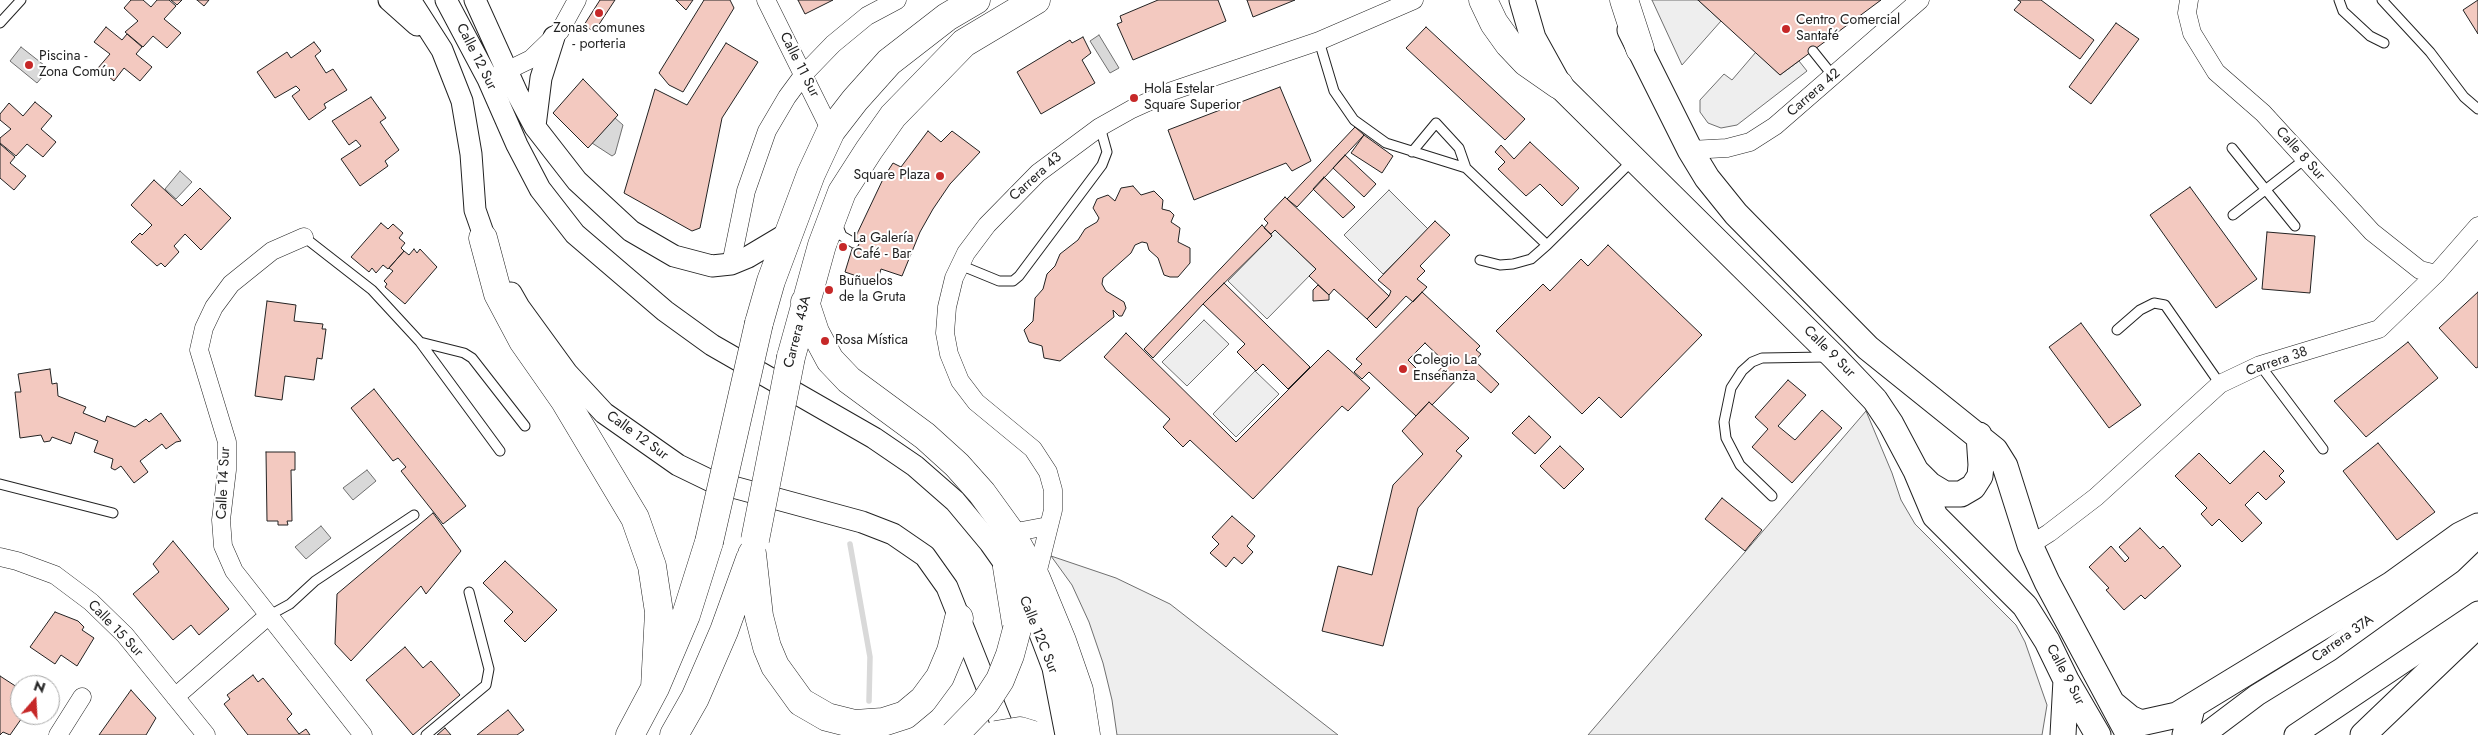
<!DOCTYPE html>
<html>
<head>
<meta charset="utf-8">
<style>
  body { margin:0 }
  #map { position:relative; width:2478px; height:735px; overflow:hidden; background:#fff; font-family:Jost,sans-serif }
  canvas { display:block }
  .north { position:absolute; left:10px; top:675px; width:50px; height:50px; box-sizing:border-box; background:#fff; border:1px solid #a7a7a7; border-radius:50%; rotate:19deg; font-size:14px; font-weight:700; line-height:20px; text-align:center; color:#222 }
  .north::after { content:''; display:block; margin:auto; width:18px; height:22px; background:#c62828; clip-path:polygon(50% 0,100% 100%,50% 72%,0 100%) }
</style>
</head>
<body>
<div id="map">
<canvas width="2478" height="735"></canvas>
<div class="north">N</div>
</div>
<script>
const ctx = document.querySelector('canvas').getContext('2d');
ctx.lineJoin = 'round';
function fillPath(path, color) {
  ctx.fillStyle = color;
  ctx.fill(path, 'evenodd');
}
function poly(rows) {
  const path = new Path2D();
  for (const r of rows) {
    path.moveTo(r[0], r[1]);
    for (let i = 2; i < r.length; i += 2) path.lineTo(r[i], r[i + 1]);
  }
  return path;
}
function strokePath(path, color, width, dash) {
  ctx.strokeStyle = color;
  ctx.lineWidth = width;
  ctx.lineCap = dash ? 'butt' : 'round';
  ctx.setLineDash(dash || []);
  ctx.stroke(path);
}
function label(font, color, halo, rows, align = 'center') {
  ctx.font = font + ' Jost,sans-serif';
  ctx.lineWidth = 4;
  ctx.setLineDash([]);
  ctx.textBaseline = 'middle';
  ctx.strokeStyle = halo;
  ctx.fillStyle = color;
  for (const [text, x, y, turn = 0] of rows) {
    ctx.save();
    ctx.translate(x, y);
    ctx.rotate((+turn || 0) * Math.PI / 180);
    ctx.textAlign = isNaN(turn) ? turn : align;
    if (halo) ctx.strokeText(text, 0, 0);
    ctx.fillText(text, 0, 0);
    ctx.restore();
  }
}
const green = poly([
  [1652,0,1698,0,1721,21,1682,65,1652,0],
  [1756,52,1780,75,1799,61,1807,71,1737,125,1721,128,1708,123,1700,112,1700,100,1724,74,1732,80,1756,52],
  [1389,190,1428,229,1383,274,1344,235,1389,190],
  [1275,230,1316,269,1267,319,1228,281,1272,236,1271,234,1275,230],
  [1204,320,1229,344,1187,386,1162,362,1204,320],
  [1255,371,1279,394,1236,437,1213,414,1255,371],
  [1866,411,1892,473,1901,500,1915,524,2016,625,2025,642,2047,705,2042,735,1588,735,1866,411],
  [1051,556,1116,578,1170,604,1338,735,1117,735,1112,700,1103,663,1089,622,1072,585,1051,556]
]);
fillPath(green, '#eee');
strokePath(green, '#6f6f6f', 1);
const water = poly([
  [1099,35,1119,68,1110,73,1090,41,1099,35],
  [21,47,49,69,37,83,10,61,21,47],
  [615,118,623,125,615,154,612,156,592,143,615,118],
  [180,171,192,182,176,199,165,189,180,171],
  [367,470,376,481,353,500,343,488,367,470],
  [321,526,331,538,306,559,295,547,321,526]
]);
fillPath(water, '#d9d9d9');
strokePath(water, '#6f6f6f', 1);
strokePath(poly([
  [850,544,870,657,869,701]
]), '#d9d9d9', 5.5);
const building = poly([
  [131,0,143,0,151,7,157,0,169,0,176,6,164,19,181,33,167,48,153,36,143,47,125,32,138,21,124,8,131,0],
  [171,0,182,0,177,5,171,0],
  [197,0,209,0,204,6,197,0],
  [600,0,615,0,594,32,584,25,600,0],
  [676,0,693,0,686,10,676,0],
  [704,0,730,0,734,8,683,92,669,85,659,73,704,0],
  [798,0,833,0,805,14,798,0],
  [1158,0,1218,0,1226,21,1133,60,1117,24,1122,22,1120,16,1158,0],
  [1247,0,1295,0,1253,17,1247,0],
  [1698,0,1881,0,1780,75,1698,0],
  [2018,0,2041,0,2094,40,2080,59,2014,10,2021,2,2018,0],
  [2478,0,2478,34,2463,10,2478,0],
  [2116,23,2139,39,2091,104,2069,87,2116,23],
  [106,27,122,40,127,34,142,47,136,54,152,67,140,81,124,68,114,81,98,68,110,54,94,42,106,27],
  [1426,27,1525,119,1505,140,1406,48,1426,27],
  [1083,37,1091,53,1082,60,1095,83,1041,114,1017,72,1070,40,1072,43,1083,37],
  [314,42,321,51,315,56,326,73,333,69,347,90,324,104,326,108,309,120,292,96,300,90,296,86,275,98,257,72,287,52,291,58,314,42],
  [726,43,758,62,722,118,700,228,692,231,624,193,655,89,687,105,726,43],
  [583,79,618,115,588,148,553,113,583,79],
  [1280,87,1311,161,1292,171,1286,163,1194,200,1168,130,1280,87],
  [371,97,386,118,380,122,399,150,385,161,388,166,360,186,341,159,361,146,356,140,349,145,332,121,371,97],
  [35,102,52,116,41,129,56,142,43,157,27,144,16,156,0,143,0,138,11,129,0,120,0,114,9,103,23,116,35,102],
  [1355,127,1364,135,1297,207,1287,199,1355,127],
  [928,131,941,142,952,131,980,152,950,184,933,209,920,232,902,276,881,269,877,283,845,272,856,236,884,177,893,163,901,167,928,131],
  [1364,135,1393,156,1382,173,1351,153,1364,135],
  [1530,142,1579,188,1562,206,1540,184,1526,196,1498,169,1505,162,1495,152,1501,145,1514,159,1530,142],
  [0,144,15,157,10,163,26,176,14,190,0,178,0,144],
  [1345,155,1376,184,1364,197,1333,168,1345,155],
  [1324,177,1355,207,1343,218,1313,189,1324,177],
  [154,180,182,206,200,188,231,218,201,250,185,234,174,246,179,252,165,267,161,263,157,266,131,242,140,233,142,235,152,225,131,205,154,180],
  [1133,186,1141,195,1154,191,1163,200,1162,209,1170,211,1174,215,1171,222,1180,228,1178,242,1190,248,1190,263,1178,277,1170,277,1164,275,1158,258,1149,250,1147,243,1142,242,1135,245,1131,253,1103,278,1102,284,1106,291,1124,302,1126,308,1122,316,1119,316,1113,310,1114,317,1060,361,1044,358,1042,346,1029,342,1024,330,1033,321,1035,298,1043,289,1047,274,1055,266,1060,254,1078,240,1085,229,1097,222,1099,218,1093,208,1097,199,1108,195,1115,201,1121,188,1133,186],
  [2190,187,2257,279,2216,308,2150,215,2190,187],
  [1285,197,1389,296,1367,319,1334,289,1329,295,1309,276,1316,269,1275,230,1271,234,1264,228,1268,223,1264,219,1285,197],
  [1435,221,1450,235,1420,266,1425,271,1417,279,1427,287,1413,302,1406,296,1376,328,1367,319,1389,296,1391,291,1378,280,1435,221],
  [381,223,388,229,393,224,403,233,399,238,405,243,401,248,404,251,388,269,383,265,376,273,372,268,369,272,351,257,381,223],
  [1262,225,1272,236,1203,304,1153,358,1144,349,1262,225],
  [2267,232,2315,236,2310,293,2262,289,2267,232],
  [1608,245,1702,335,1621,418,1599,397,1582,414,1496,331,1543,284,1550,291,1581,259,1588,266,1608,245],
  [414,249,417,253,420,249,437,267,405,304,385,287,387,284,384,281,393,271,389,268,404,251,409,255,414,249],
  [1224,283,1310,367,1288,389,1263,364,1256,371,1237,352,1245,344,1203,304,1224,283],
  [1318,285,1329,295,1329,300,1313,301,1313,290,1318,285],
  [1422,292,1480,346,1476,350,1481,354,1475,361,1499,384,1491,393,1466,370,1432,405,1429,402,1416,416,1369,372,1362,379,1354,372,1362,364,1356,359,1422,292],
  [1425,343,1446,363,1429,381,1408,360,1425,343],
  [2478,292,2478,367,2476,368,2439,328,2478,292],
  [267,301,296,305,294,321,323,324,322,329,326,329,322,359,317,358,314,380,285,376,282,400,255,396,267,301],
  [2081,323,2141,405,2109,428,2049,347,2081,323],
  [1126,333,1236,442,1328,350,1370,388,1348,411,1342,406,1253,499,1190,440,1183,447,1163,427,1170,419,1104,357,1126,333],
  [2408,342,2438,378,2366,437,2334,401,2408,342],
  [50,369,52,384,57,383,58,396,86,407,83,413,105,422,107,416,135,427,146,419,149,422,161,413,181,441,176,442,166,449,162,444,140,461,148,472,134,483,121,466,115,470,111,468,113,459,94,452,98,441,75,432,71,444,52,437,50,441,44,442,41,435,20,438,15,392,21,392,18,374,50,369],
  [1788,380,1806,395,1778,426,1795,440,1822,410,1842,428,1792,483,1752,447,1768,429,1755,417,1788,380],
  [374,389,466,506,443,524,401,471,406,467,398,458,393,461,351,408,374,389],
  [1429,402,1469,438,1456,451,1462,456,1418,508,1383,646,1322,631,1338,566,1372,575,1393,485,1423,454,1402,431,1429,402],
  [1529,416,1551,437,1535,454,1512,433,1529,416],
  [2378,443,2435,512,2397,540,2343,471,2378,443],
  [1560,446,1584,469,1564,489,1540,466,1560,446],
  [2264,451,2284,471,2279,476,2285,482,2266,500,2258,492,2245,505,2262,523,2242,542,2219,519,2212,526,2201,514,2207,508,2175,476,2199,453,2230,484,2264,451],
  [266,452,295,452,295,470,291,470,292,521,287,521,288,525,278,525,278,521,267,521,266,452],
  [1722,498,1762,530,1745,551,1705,519,1722,498],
  [433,513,461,551,426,594,421,586,351,661,335,644,337,594,433,513],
  [1232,516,1255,536,1247,546,1253,552,1242,564,1234,557,1226,567,1210,553,1219,544,1212,537,1232,516],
  [2140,528,2160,549,2163,546,2181,566,2145,599,2141,595,2124,610,2106,590,2109,588,2089,567,2111,546,2125,562,2129,558,2119,547,2140,528],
  [173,541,229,609,199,635,191,625,173,640,133,594,159,572,153,564,173,541],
  [505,561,557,610,525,642,504,621,513,612,483,583,505,561],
  [55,612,78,621,84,627,82,630,94,638,77,666,61,655,55,664,30,647,55,612],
  [405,647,423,668,431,661,460,695,413,735,366,680,405,647],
  [253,675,258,682,263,678,292,714,287,719,299,734,306,729,310,735,248,735,224,704,230,699,227,695,253,675],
  [0,676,20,689,20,715,24,715,10,735,3,732,0,735,0,676],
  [131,690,156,718,146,735,99,735,131,690],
  [508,710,524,730,517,735,477,735,508,710],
  [445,728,451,735,437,735,445,728]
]);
fillPath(building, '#f3c9c0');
strokePath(building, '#222', 1);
const service = poly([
  [2339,0,2343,11,2370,36,2384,43],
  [2382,0,2430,52,2464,97,2478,109],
  [0,23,21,0],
  [1319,41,1334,91,1354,120,1386,143,1466,168,1547,245,1633,160],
  [1813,51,1833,76],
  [2232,148,2295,226],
  [1412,152,1436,123,1459,148,1466,168],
  [2233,215,2305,159],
  [837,224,842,236,854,243],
  [304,237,372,290,420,342,500,451],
  [1480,260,1500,265,1513,264,1531,259,1547,245],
  [960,265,999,281,1013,281,1019,276,1102,165,1107,152,1100,127],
  [2117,330,2140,310,2154,303,2165,305,2220,384],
  [420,342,464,353,472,358,525,426],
  [2260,365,2323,449],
  [0,484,113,513],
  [1772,496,1740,465,1726,438,1724,422,1731,388,1742,371,1752,362,1762,358,1826,357],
  [268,616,290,604,315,581,414,515],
  [426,735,486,685,489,669,469,592]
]);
const minor = poly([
  [766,0,831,131],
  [2189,0,2187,13,2192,33,2216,72,2263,113,2372,232,2420,270,2436,274],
  [496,76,531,59,560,31,577,0],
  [1690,150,1727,148,1750,142,1775,126,1920,0],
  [304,237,272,251,231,284,214,307,204,328,199,350,227,442,227,470,221,520,223,546,234,571,363,735],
  [731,264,746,191,767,131,787,97,804,74,833,44,867,16,897,0],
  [1011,533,1048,526],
  [2030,545,2049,533,2096,497,2220,384,2260,365,2379,329,2436,274,2478,226],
  [0,557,17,561,55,575,91,602,125,635,206,735],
  [1036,578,1053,510,1053,490,1048,472,1033,449,976,402,960,381,949,354,945,333,947,307,954,278,966,253,987,225,1038,173,1100,127,1132,109,1172,91,1319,41,1414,0],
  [175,697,268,616],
  [58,735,82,697]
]);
const tertiary = poly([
  [389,0,417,25],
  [410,0,442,50,462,101,471,154,475,210,489,250],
  [446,0,488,79,517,145,540,189,575,234,665,311,712,345,874,438,915,466,955,501,990,543,1007,567,1034,618,1053,668,1066,735],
  [475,0,518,95,535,127,577,181,631,231,674,256,712,266,731,264,748,257,790,232],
  [535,126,541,78,554,37],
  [511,293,519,307,567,373,604,413,678,465,711,481,862,522,893,534,925,556,947,587,1006,735],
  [2204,735,2257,695,2330,650,2451,563,2478,537],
  [2295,735,2478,612]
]);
const secondary = poly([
  [1522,0,1533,38,1559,85,1834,357,1875,400,1891,424,1916,471,1935,516,2025,606,2047,641,2066,680,2098,735],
  [1630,30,1690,150,1707,178,1736,214,1868,348,1995,450,2005,466,2030,545,2047,582,2129,735],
  [1917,472,1930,485,1945,494,1961,494,1973,487,1980,476,1981,465,1979,435],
  [2113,704,2130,718,2141,723,2177,715,2392,584,2460,535,2478,526],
  [2063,735,2066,680],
  [2185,735,2192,708],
  [2363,735,2478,625]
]);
const primary = poly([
  [1483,0,1494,23,1509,44,1526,62,1559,85],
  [1624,0,1640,49],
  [483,238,498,294,523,341,565,401,635,518,652,566,659,612,655,688],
  [805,302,815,332,830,360,849,380,925,436,957,465,982,493,1011,533,1036,578,1062,641,1079,690,1086,735],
  [759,323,771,281,811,174,831,131,855,100,889,62,947,17,976,0],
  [791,357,822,245,842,192,869,150,893,116,964,43,1036,0],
  [752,554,759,616,767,647,775,666,801,702,827,717,855,724,883,722,905,715,923,700,940,677,951,651,959,618],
  [1007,567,1017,629],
  [630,735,655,688,686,615,709,542],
  [674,735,695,698,724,631,750,559]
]);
strokePath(service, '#222', 11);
strokePath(minor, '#222', 19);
strokePath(tertiary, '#222', 23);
strokePath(secondary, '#222', 27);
strokePath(primary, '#222', 29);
strokePath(service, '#fff', 9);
strokePath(minor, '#fff', 18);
strokePath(tertiary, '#fff', 21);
strokePath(secondary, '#fff', 25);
strokePath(primary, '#fff', 28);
const primaryBridge = poly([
  [755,540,791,357],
  [709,542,759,323],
  [954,735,985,703,1000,680,1010,655,1017,629],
  [996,735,1020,731,1033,735]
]);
strokePath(primaryBridge, '#222', 29, []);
strokePath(primaryBridge, '#fff', 28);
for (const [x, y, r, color] of [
  [599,13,5,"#c62828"],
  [1786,29,5,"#c62828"],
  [29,65,5,"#c62828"],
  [1134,98,5,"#c62828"],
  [940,176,5,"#c62828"],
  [843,247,5,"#c62828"],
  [829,290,5,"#c62828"],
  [825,341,5,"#c62828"],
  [1403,369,5,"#c62828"]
]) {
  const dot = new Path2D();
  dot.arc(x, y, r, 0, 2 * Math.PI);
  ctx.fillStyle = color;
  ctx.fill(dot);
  strokePath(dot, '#fff', 2);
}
label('14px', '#222', '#fff', [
  ["Centro Comercial",1796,21],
  ["Santafé",1796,37],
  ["Zonas comunes",599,29,"center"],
  ["- porteria",599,45,"center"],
  ["Piscina -",39,57],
  ["Zona Común",39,73],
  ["Hola Estelar",1144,90],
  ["Square Superior",1144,106],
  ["Square Plaza",930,176,"right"],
  ["La Galería",853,239],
  ["Café - Bar",853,255],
  ["Buñuelos",839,282],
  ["de la Gruta",839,298],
  ["Rosa Mística",835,341],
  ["Colegio La",1413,361],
  ["Enseñanza",1413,377]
], 'left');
label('14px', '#222', '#fff', [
  ["Calle 12 Sur",476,57,63],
  ["Calle 11 Sur",799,65,63],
  ["Carrera 42",1814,93,-41],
  ["Calle 8 Sur",2300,154,48],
  ["Carrera 43",1036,177,-42],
  ["Carrera 43A",798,332,-76],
  ["Calle 9 Sur",1829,352,45],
  ["Carrera 38",2277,362,-19],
  ["Calle 12 Sur",637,436,36],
  ["Calle 14 Sur",224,483,-87],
  ["Calle 15 Sur",115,629,46],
  ["Calle 12C Sur",1038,635,68],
  ["Carrera 37A",2343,639,-35],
  ["Calle 9 Sur",2065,675,62]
]);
</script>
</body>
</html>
